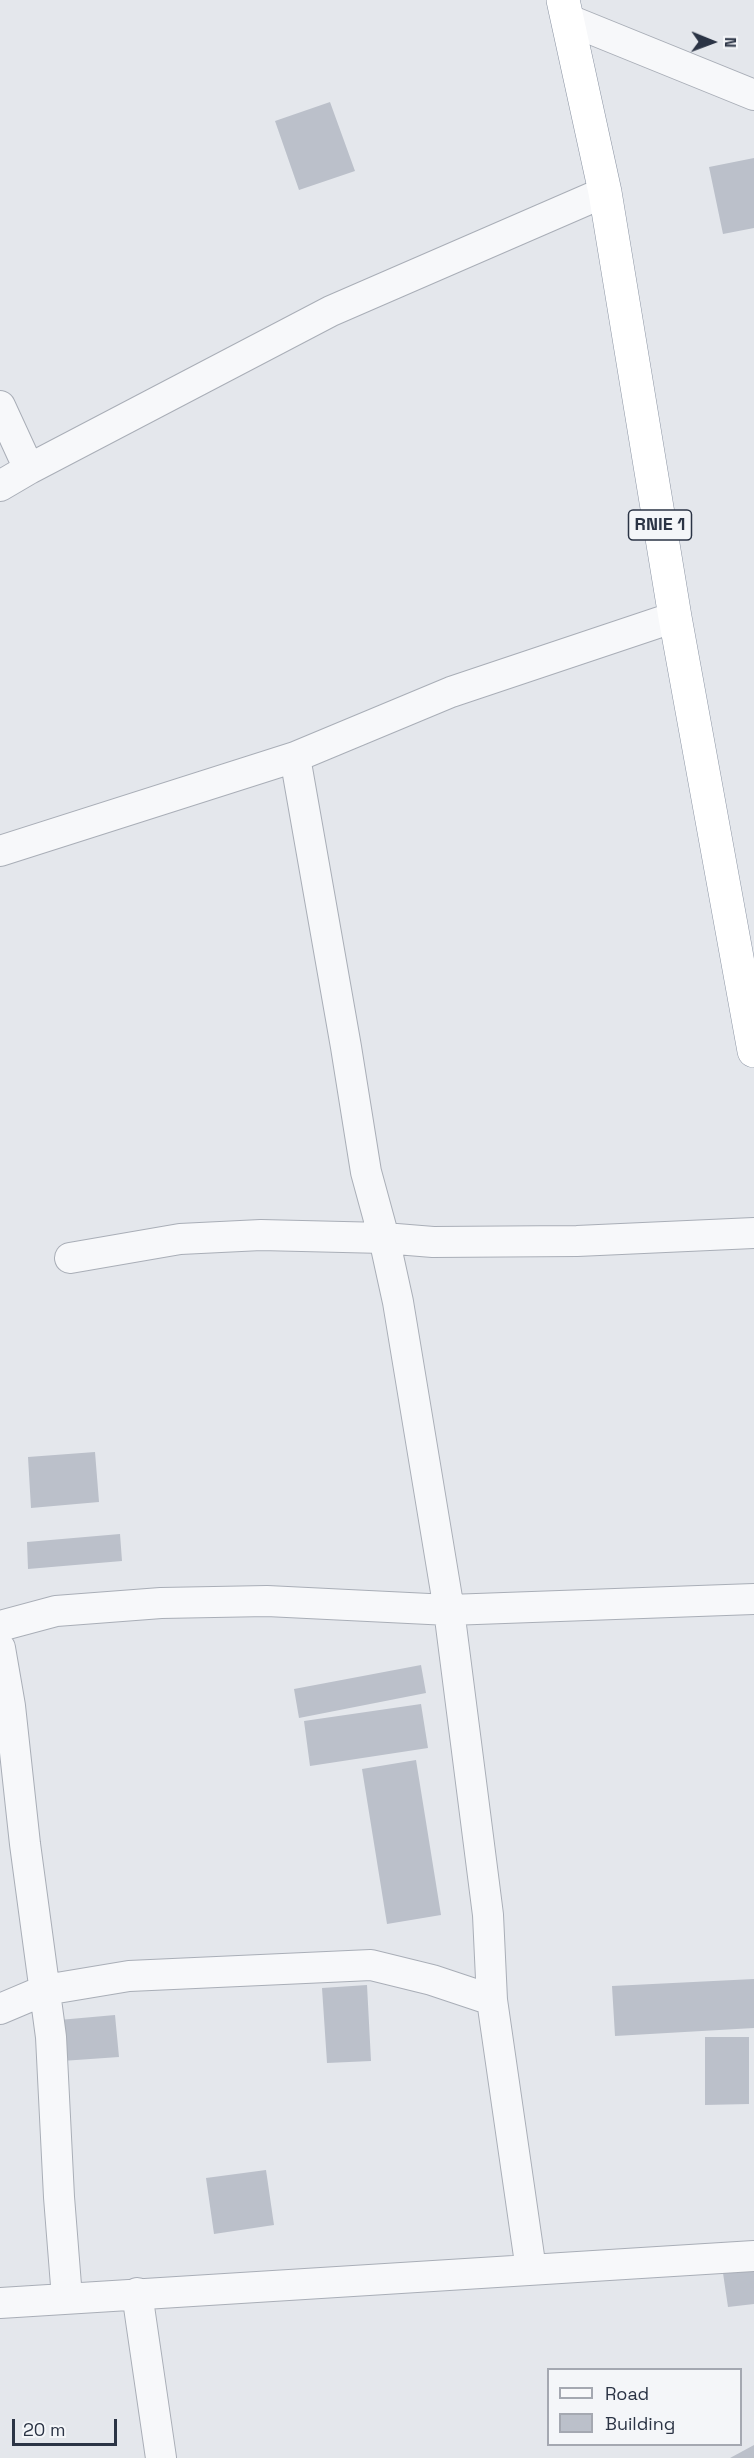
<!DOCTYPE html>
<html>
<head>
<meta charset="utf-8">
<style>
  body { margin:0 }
  #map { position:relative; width:754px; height:2458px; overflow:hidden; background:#e4e7ec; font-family:"Space Grotesk",sans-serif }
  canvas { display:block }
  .legend { position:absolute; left:547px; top:2368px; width:195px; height:78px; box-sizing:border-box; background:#f4f6f9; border:2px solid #a4a8b1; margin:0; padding:8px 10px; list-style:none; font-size:18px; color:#2b3445 }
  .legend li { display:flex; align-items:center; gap:12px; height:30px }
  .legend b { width:30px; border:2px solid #a4a8b1 }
  .north { position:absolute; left:682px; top:12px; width:60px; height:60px; -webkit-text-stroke:4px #f4f6f9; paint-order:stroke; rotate:91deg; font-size:16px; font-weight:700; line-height:24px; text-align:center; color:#2b3445 }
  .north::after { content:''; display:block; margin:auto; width:21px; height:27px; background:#2b3445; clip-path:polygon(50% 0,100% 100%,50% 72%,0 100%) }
  .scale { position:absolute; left:12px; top:2419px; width:105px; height:27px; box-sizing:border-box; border:3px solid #2b3445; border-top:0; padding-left:8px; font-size:18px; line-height:21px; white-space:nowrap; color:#2b3445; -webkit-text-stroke:4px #f4f6f9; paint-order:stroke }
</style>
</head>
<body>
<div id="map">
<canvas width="754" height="2458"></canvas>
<ul class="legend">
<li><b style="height:8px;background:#f7f8fa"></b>Road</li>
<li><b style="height:16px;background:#bbc0ca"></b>Building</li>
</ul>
<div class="north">N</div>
<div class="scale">20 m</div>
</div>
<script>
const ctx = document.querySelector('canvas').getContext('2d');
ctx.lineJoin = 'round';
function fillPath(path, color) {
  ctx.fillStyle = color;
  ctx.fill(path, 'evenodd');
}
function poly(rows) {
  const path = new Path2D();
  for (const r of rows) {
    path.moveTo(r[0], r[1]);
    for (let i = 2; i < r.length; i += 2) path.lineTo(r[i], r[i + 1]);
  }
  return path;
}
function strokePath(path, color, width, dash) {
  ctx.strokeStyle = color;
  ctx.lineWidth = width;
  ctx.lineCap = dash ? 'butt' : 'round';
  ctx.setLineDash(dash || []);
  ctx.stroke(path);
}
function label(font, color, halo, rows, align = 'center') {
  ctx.font = font + ' "Space Grotesk",sans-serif';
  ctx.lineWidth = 4.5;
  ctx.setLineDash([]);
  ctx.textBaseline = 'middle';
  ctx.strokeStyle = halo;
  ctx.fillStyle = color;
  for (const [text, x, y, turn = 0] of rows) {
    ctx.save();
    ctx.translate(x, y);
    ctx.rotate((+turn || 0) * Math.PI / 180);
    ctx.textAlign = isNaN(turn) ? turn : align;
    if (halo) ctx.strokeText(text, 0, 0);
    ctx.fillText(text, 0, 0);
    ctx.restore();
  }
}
fillPath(poly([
  [330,102,355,171,299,190,275,121],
  [754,158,754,228,723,234,709,167],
  [95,1452,99,1502,31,1508,28,1457],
  [120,1534,122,1561,28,1569,27,1542],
  [421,1665,426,1693,299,1718,294,1689],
  [421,1704,428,1748,310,1766,304,1721],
  [416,1760,441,1915,387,1924,362,1769],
  [754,1979,754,2028,615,2036,612,1986],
  [367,1985,371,2061,327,2063,322,1988],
  [115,2015,119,2057,62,2061,59,2020],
  [705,2037,749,2037,749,2104,705,2105],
  [266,2170,274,2225,214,2234,206,2178],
  [754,2270,754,2304,728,2307,723,2273],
  [754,2445,754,2458,730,2458]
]), '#bbc0ca');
const street = poly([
  [569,20,754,95],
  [0,406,29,469],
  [0,486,29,469,331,311,605,192],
  [295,757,346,1047,366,1172,384,1238,398,1302,449,1610,488,1915,492,2000,531,2270],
  [0,851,295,757,451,692,675,617],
  [70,1258,180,1239,261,1235,384,1238,433,1242,577,1241,754,1233],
  [0,1626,56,1611,161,1603,267,1601,449,1610,754,1599],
  [0,1648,10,1706,25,1844,51,2037,59,2197,67,2298],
  [0,2009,45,1990,129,1976,371,1965,432,1980,492,2000],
  [137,2293,161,2458],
  [0,2303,754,2256]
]);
const highway = poly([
  [563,0,605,192,675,617,754,1051]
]);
strokePath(street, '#a9aeb7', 32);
strokePath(highway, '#8b94a3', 34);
strokePath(street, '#f7f8fa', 30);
strokePath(highway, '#fff', 33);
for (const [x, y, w] of [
  [660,525,63]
]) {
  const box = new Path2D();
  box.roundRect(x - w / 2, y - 15, w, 30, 4.5);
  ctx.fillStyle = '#f4f6f9';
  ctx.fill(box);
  strokePath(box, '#2b3445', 1.5);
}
label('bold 18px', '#2b3445', null, [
  ["RNIE 1",660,525]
]);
</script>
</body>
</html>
